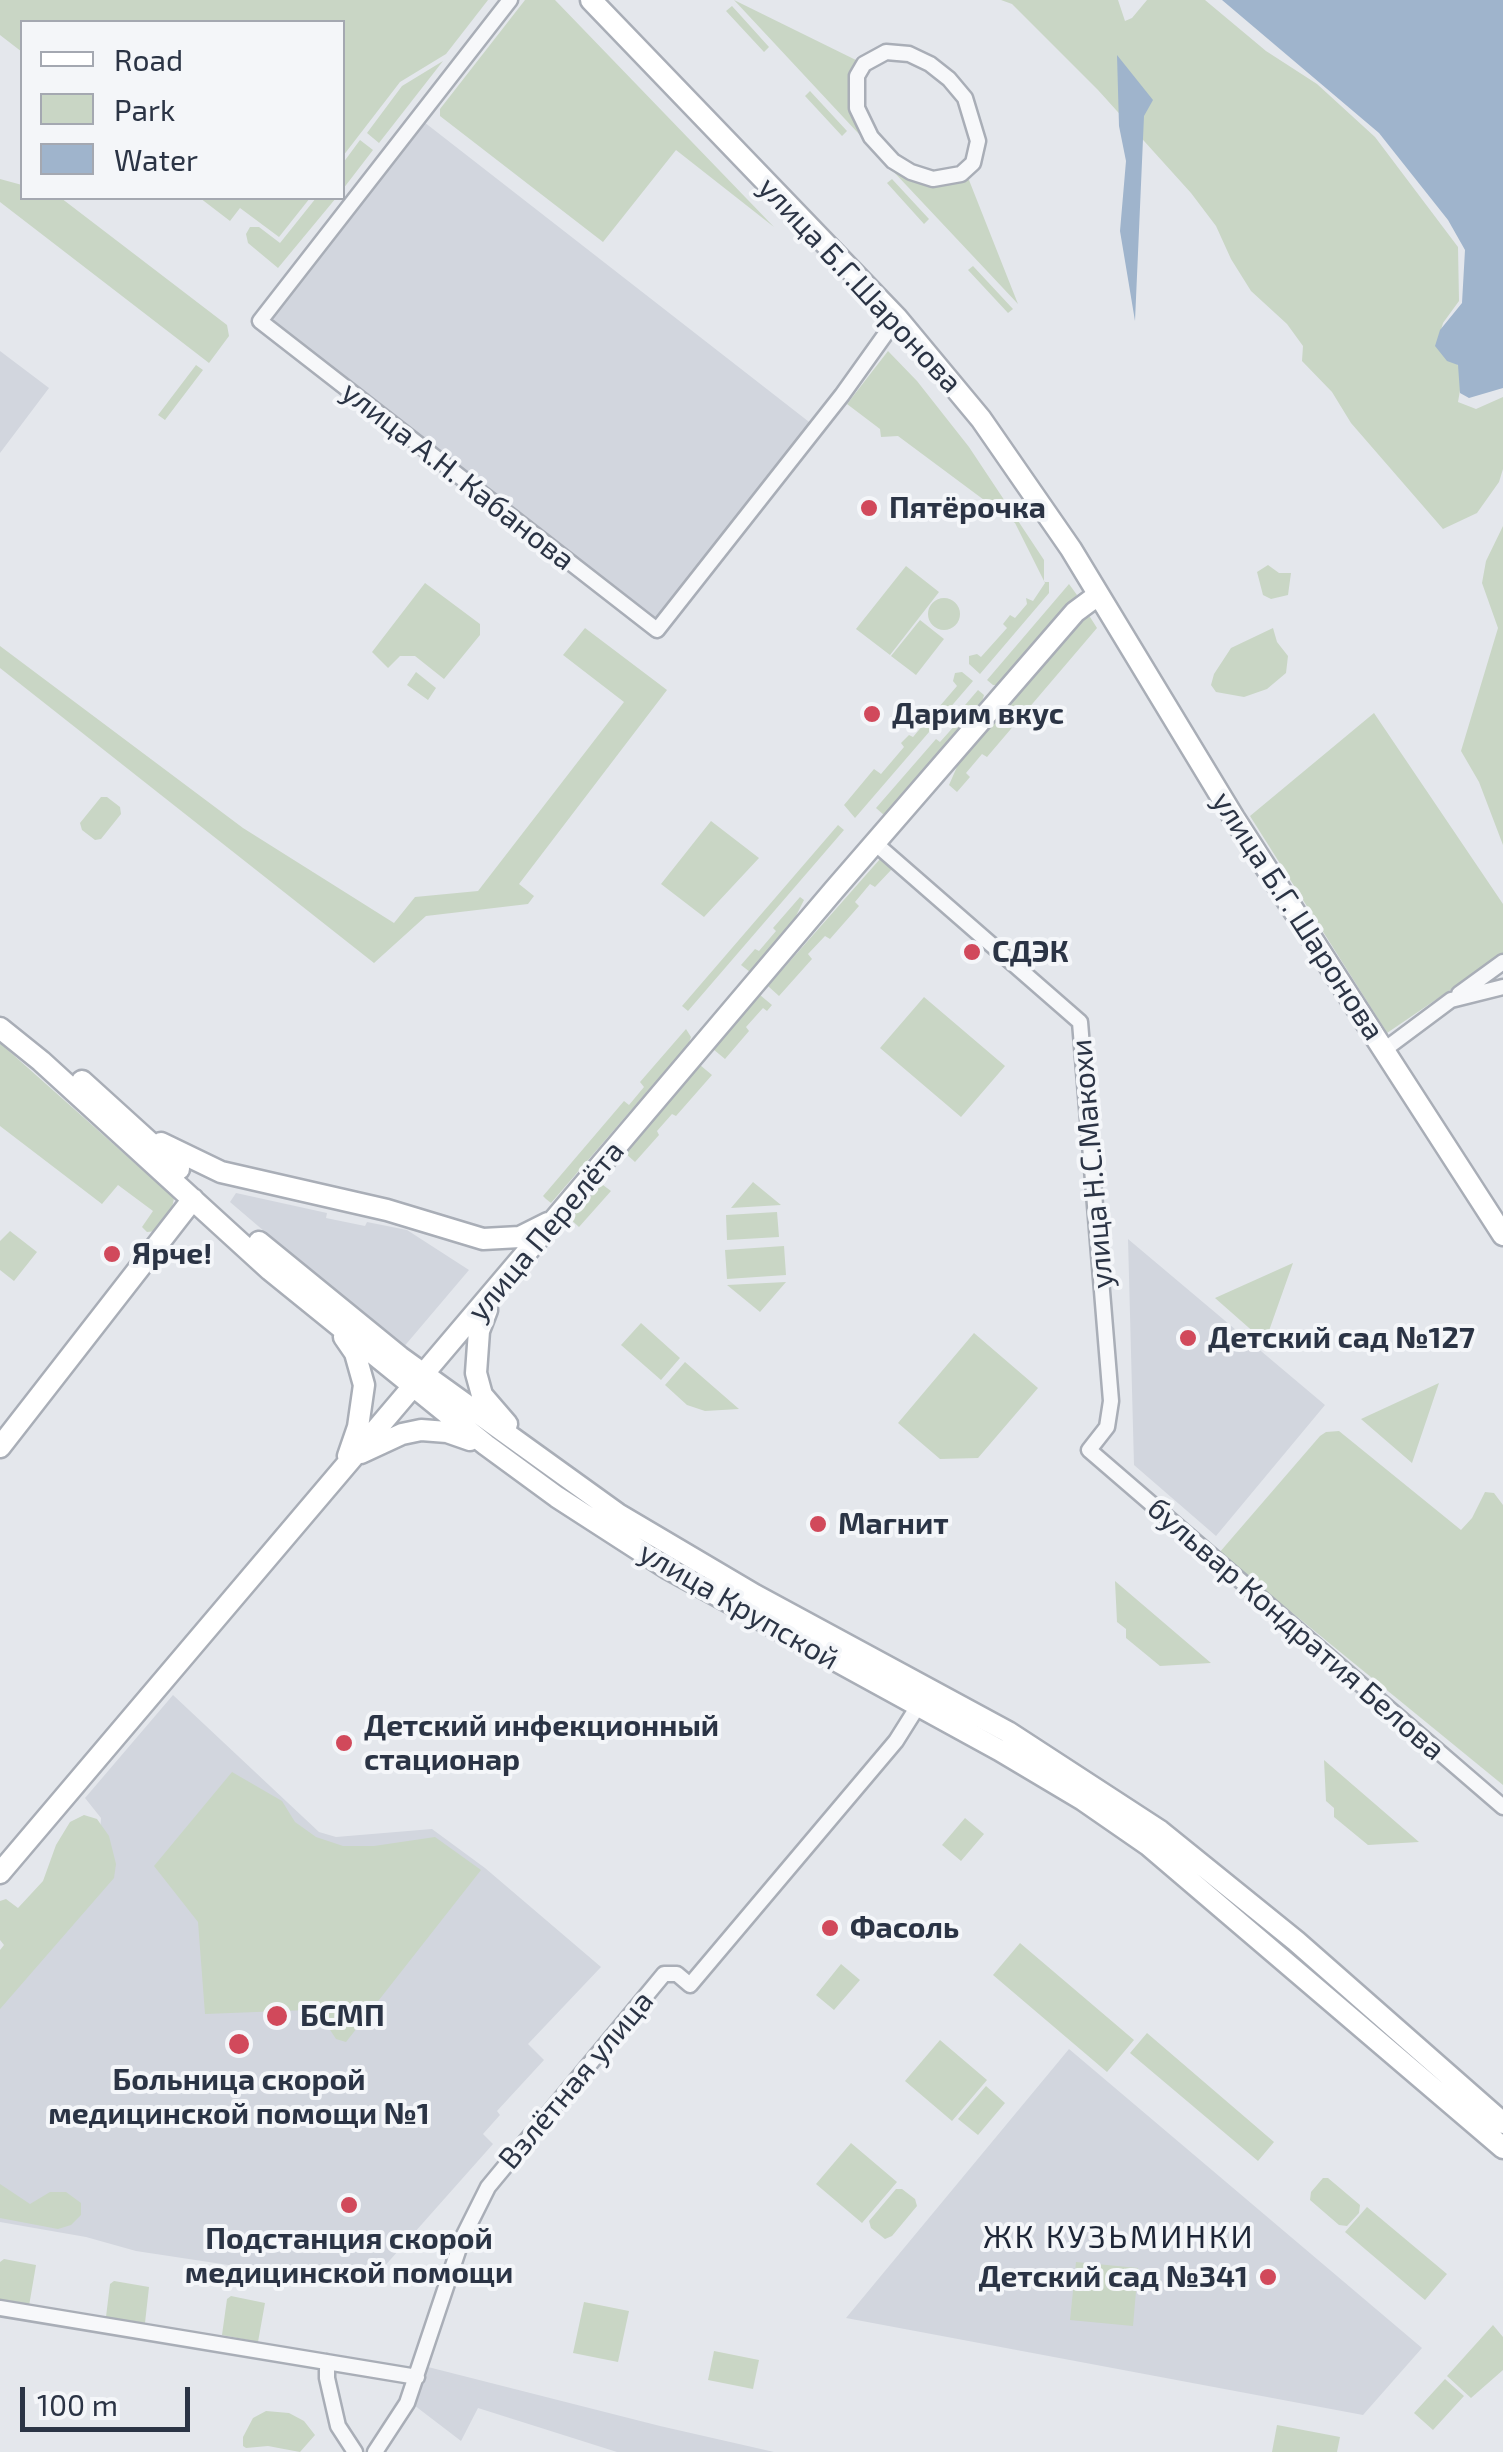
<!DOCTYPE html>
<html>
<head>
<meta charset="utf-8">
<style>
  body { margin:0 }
  #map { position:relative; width:1503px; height:2452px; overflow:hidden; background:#e4e7ec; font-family:"Exo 2",sans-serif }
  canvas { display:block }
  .legend { position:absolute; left:20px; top:20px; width:325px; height:180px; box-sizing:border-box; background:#f4f6f9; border:2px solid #a4a8b1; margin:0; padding:12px 18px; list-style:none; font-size:30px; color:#2b3445 }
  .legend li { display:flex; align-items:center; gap:20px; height:50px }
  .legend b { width:50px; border:2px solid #a4a8b1 }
  .scale { position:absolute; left:20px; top:2387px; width:170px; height:45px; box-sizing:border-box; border:5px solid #2b3445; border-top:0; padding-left:12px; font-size:30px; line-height:35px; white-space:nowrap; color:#2b3445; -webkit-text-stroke:8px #f4f6f9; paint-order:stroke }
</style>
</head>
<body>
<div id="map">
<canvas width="1503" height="2452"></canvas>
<ul class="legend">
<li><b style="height:12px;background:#fff"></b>Road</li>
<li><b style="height:28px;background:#c9d6c5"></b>Park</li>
<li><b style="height:28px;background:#9fb4cc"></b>Water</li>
</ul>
<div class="scale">100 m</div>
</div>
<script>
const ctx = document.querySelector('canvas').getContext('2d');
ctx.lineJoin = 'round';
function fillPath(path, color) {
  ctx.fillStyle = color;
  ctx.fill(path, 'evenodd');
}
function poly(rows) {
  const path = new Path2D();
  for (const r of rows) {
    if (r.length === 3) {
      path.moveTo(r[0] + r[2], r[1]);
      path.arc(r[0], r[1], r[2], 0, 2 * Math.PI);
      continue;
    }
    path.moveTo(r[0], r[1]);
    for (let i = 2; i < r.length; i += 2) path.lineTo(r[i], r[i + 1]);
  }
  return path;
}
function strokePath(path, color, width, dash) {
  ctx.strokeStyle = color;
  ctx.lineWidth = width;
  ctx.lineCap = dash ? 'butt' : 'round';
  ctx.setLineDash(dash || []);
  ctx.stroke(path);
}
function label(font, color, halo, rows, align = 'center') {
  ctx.font = font + ' "Exo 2",sans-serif';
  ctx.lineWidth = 8;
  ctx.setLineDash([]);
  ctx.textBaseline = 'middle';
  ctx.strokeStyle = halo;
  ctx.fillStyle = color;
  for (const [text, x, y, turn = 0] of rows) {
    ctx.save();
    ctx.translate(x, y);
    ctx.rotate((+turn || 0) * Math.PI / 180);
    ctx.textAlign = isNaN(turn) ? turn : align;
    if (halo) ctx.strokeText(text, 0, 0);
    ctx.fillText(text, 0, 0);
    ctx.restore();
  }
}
fillPath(poly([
  [424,122,813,425,657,618,275,325,273,316],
  [0,351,49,388,0,453],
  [236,1193,327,1213,326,1218,365,1226,367,1222,407,1230,469,1270,402,1349,230,1202],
  [1128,1239,1325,1405,1216,1536,1134,1465],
  [173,1695,319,1832,336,1837,432,1829,485,1868,601,1967,528,2044,544,2060,497,2111,500,2115,483,2134,493,2144,367,2286,136,2251,86,2237,0,2222,0,1956,100,1833,101,1818,85,1798],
  [1069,2049,1422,2348,1363,2415,846,2318],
  [428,2367,660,2426,774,2452,617,2452,478,2408,461,2441,410,2402]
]), '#d2d6de');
fillPath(poly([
  [0,0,488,0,446,54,400,82,343,156,342,22,22,22,22,52,0,35],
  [525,0,555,0,774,227,676,150,603,242,440,116,440,109],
  [734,0,864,64,857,76,872,148],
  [1001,0,1118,0,1125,21,1132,18,1147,0,1205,0,1266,51,1317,84,1375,137,1458,247,1459,301,1443,323,1439,337,1463,373,1458,402,1476,409,1503,397,1503,469,1499,482,1477,513,1443,529,1351,423,1332,392,1302,361,1303,346,1287,324,1251,291,1231,259,1216,226,1191,193,1098,90,1012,4],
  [732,6,769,47,764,52,726,11],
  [443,61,379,143,367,133,402,86],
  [810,91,847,131,842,136,805,96],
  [360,140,373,150,343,189,343,163],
  [876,153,933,179,965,170,1018,304],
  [0,179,22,185,22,198,61,198,227,325,229,336,209,363,0,202],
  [892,179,929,219,924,224,887,183],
  [200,198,310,198,279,237,240,208,230,221],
  [316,198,336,198,278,268,248,243,246,234,250,227,259,227,280,243],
  [973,266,1013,309,1008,313,968,270],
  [888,351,917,381,969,447,1044,560,1044,582,1049,582,1049,593,980,674,969,664,969,656,977,654,981,657,1007,628,1003,624,1010,615,1015,618,1027,604,1026,598,1033,601,1045,583,1015,523,898,436,881,437,880,429,847,404],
  [196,365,203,370,165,420,158,415],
  [1503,526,1503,845,1479,782,1461,751,1498,628,1482,583,1486,561],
  [1268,565,1279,573,1291,573,1288,595,1271,599,1263,595,1257,572],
  [906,566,939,592,890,655,856,629],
  [425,583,480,624,480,635,444,679,415,656,400,656,388,668,372,652],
  [1069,584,1077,595,998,685,993,685,987,680],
  [944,614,16],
  [1090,617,1097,628,987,757,982,754,966,773,970,777,957,792,949,785,960,760,1083,618],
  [920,620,944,639,916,675,891,656],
  [585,628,667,690,519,884,534,896,528,904,426,916,374,963,0,668,0,646,243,828,394,923,415,897,478,891,624,702,563,655],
  [1273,628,1277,642,1288,656,1286,673,1267,689,1244,697,1216,692,1211,685,1214,674,1231,648],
  [416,672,436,688,428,700,407,685],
  [962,672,973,681,855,818,844,805,874,769,881,774,904,747,901,743,909,735,913,737,924,724,921,721,929,711,933,714,957,686,953,681,955,673],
  [978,690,984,695,982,702,885,816,876,808,936,739,940,742,957,723,953,719],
  [1374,713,1503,904,1503,954,1387,1033,1250,816],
  [101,797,107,797,120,807,121,814,101,839,95,840,82,830,80,823],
  [711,821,759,858,704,917,661,884],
  [838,825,844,830,688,1011,682,1006],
  [880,859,892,869,875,887,870,884,855,902,859,906,830,939,825,936,808,954,812,959,779,996,768,986],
  [800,897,804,900,793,922,750,972,741,965,755,949,759,951,776,931,773,928],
  [760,995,772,1005,767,1011,763,1008,746,1027,749,1031,725,1059,713,1049],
  [924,997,1005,1066,961,1117,880,1048],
  [686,1029,691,1037,689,1043,551,1203,546,1199,543,1196,624,1101,629,1105,644,1087,640,1082],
  [0,1043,174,1198,171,1213,157,1231,147,1232,142,1227,153,1211,118,1185,102,1204,0,1126],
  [700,1065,712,1075,676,1116,672,1114,657,1131,659,1135,635,1162,624,1152],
  [599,1182,611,1191,579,1227,568,1217],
  [753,1182,781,1205,731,1208],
  [777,1212,779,1237,727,1240,726,1215],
  [10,1231,37,1252,14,1281,0,1270,0,1241],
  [784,1246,786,1275,727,1279,725,1250],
  [1293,1263,1265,1342,1215,1298],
  [786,1282,760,1312,727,1285],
  [641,1323,680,1358,661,1380,621,1345],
  [974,1333,1038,1388,978,1458,940,1459,898,1423],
  [685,1362,739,1409,705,1411,687,1405,665,1385],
  [1439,1383,1412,1463,1361,1419],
  [1339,1431,1461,1530,1472,1518,1485,1492,1494,1493,1503,1505,1503,1785,1219,1553,1320,1436,1326,1432],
  [1115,1581,1211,1663,1160,1666,1126,1638,1126,1629,1117,1622],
  [1324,1760,1419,1842,1368,1845,1334,1817,1334,1808,1326,1801],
  [232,1772,282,1801,295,1822,316,1837,343,1846,374,1846,435,1837,481,1870,346,2042,336,2039,321,2016,308,2010,205,2014,198,1922,154,1866],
  [84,1815,97,1819,109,1836,116,1864,114,1878,0,2009,0,1950,4,1945,0,1940,0,1901,6,1899,18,1908,43,1881,56,1845,70,1822],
  [965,1818,984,1834,961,1861,942,1845],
  [1020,1943,1134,2040,1107,2072,993,1975],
  [841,1964,860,1980,834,2010,816,1995],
  [1147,2033,1274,2142,1258,2161,1130,2053],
  [940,2040,987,2080,952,2121,905,2081],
  [986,2086,1005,2103,978,2135,958,2119],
  [851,2143,897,2182,862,2223,816,2184],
  [1328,2178,1360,2205,1359,2213,1347,2226,1339,2225,1310,2200,1311,2192,1323,2178],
  [0,2184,30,2204,50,2192,66,2192,81,2203,81,2215,71,2225,58,2229,0,2218],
  [896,2189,902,2189,915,2199,917,2206,892,2236,885,2239,871,2228,869,2221],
  [1367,2207,1447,2274,1425,2300,1345,2232],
  [4,2259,36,2265,29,2306,0,2302,0,2262],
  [1076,2262,1138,2268,1133,2326,1070,2320],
  [114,2281,149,2287,145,2323,106,2317,110,2284],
  [231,2296,265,2303,258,2342,222,2335,227,2299],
  [584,2302,629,2311,618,2362,573,2353],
  [1493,2325,1503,2337,1503,2370,1471,2398,1447,2376],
  [714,2351,759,2360,753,2389,708,2380],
  [1445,2379,1464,2396,1433,2430,1414,2413],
  [266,2411,289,2413,304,2421,315,2435,300,2452,268,2446,246,2448,243,2446,243,2437,253,2418],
  [1277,2425,1340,2437,1337,2452,1272,2452]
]), '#c9d6c5');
fillPath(poly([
  [1222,0,1503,0,1503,388,1469,398,1460,393,1458,365,1447,361,1435,346,1440,330,1462,303,1465,250,1448,220,1379,133],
  [1117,55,1153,100,1144,116,1135,321,1120,231,1126,161,1119,126]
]), '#9fb4cc');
const street = poly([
  [510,0,260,321,657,630,842,395,897,318],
  [886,52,909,54,930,64,949,79,965,98,978,141,973,163,961,174,933,179,911,172,893,161,871,137,857,108,857,76,864,64,886,52],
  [876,844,1080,1022,1111,1401,1107,1427,1089,1450,1503,1807],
  [1459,994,1503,962],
  [1384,1050,1451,1000,1503,987],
  [0,2308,417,2377],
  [327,2362,327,2378,338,2426,355,2452],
  [375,2452,407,2403,462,2239,488,2187,664,1974,677,1974,690,1985,896,1741,918,1706]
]);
const secondary = poly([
  [591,0,897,318,981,419,1071,549,1234,818,1503,1235],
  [0,1028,41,1061,270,1270,486,1445,557,1497,667,1568,999,1750,1083,1800,1148,1845,1503,2148],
  [82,1081,179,1169],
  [161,1143,221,1172,387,1210,483,1239,520,1237,548,1223],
  [259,1242,400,1357,618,1514,755,1595,1008,1732,1160,1831,1296,1941,1503,2123],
  [487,1310,479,1331,476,1373,482,1395,507,1424],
  [344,1337,355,1353,364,1385,358,1427,348,1456],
  [0,1447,193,1199],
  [361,1453,402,1434,421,1430,447,1432,470,1440],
  [0,1873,834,890,1075,612,1098,595]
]);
strokePath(street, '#a9aeb7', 19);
strokePath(secondary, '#a9aeb7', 25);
strokePath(street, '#f7f8fa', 14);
strokePath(secondary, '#fff', 20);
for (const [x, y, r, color] of [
  [869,508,10,"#d1495b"],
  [872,714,10,"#d1495b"],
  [972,952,10,"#d1495b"],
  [112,1254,10,"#d1495b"],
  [1188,1338,10,"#d1495b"],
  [818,1524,10,"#d1495b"],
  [344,1743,10,"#d1495b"],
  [830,1928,10,"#d1495b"],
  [277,2016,12,"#d1495b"],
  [239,2044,12,"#d1495b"],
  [349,2205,10,"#d1495b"],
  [1268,2277,10,"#d1495b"]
]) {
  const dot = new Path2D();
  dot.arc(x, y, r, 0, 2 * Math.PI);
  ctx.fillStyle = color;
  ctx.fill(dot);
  strokePath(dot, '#f4f6f9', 4);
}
label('30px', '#2b3445', '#f4f6f9', [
  ["улица Б.Г.Шаронова",860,285,47],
  ["улица А.Н. Кабанова",458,476,38],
  ["улица Б.Г. Шаронова",1298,916,57],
  ["улица Н.С.Макохи",1092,1164,-95],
  ["улица Перелёта",546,1231,-50],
  ["улица Крупской",739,1606,30],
  ["бульвар Кондратия Белова",1296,1629,41],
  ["Взлётная улица",576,2080,-50]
]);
label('bold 30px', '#2b3445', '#f4f6f9', [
  ["Пятёрочка",889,508],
  ["Дарим вкус",892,714],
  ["СДЭК",992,952],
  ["Ярче!",132,1254],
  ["Детский сад №127",1208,1338],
  ["Магнит",838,1524],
  ["Детский инфекционный",364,1726],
  ["стационар",364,1760],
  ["Фасоль",850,1928],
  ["БСМП",300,2016],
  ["Больница скорой",239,2080,"center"],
  ["медицинской помощи №1",239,2114,"center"],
  ["Подстанция скорой",349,2239,"center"],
  ["медицинской помощи",349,2273,"center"],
  ["Детский сад №341",1248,2277,"right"]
], 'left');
ctx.letterSpacing = '2.5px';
label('32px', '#1d2536', '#f4f6f9', [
  ["ЖК КУЗЬМИНКИ",1119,2237]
]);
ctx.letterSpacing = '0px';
</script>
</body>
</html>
